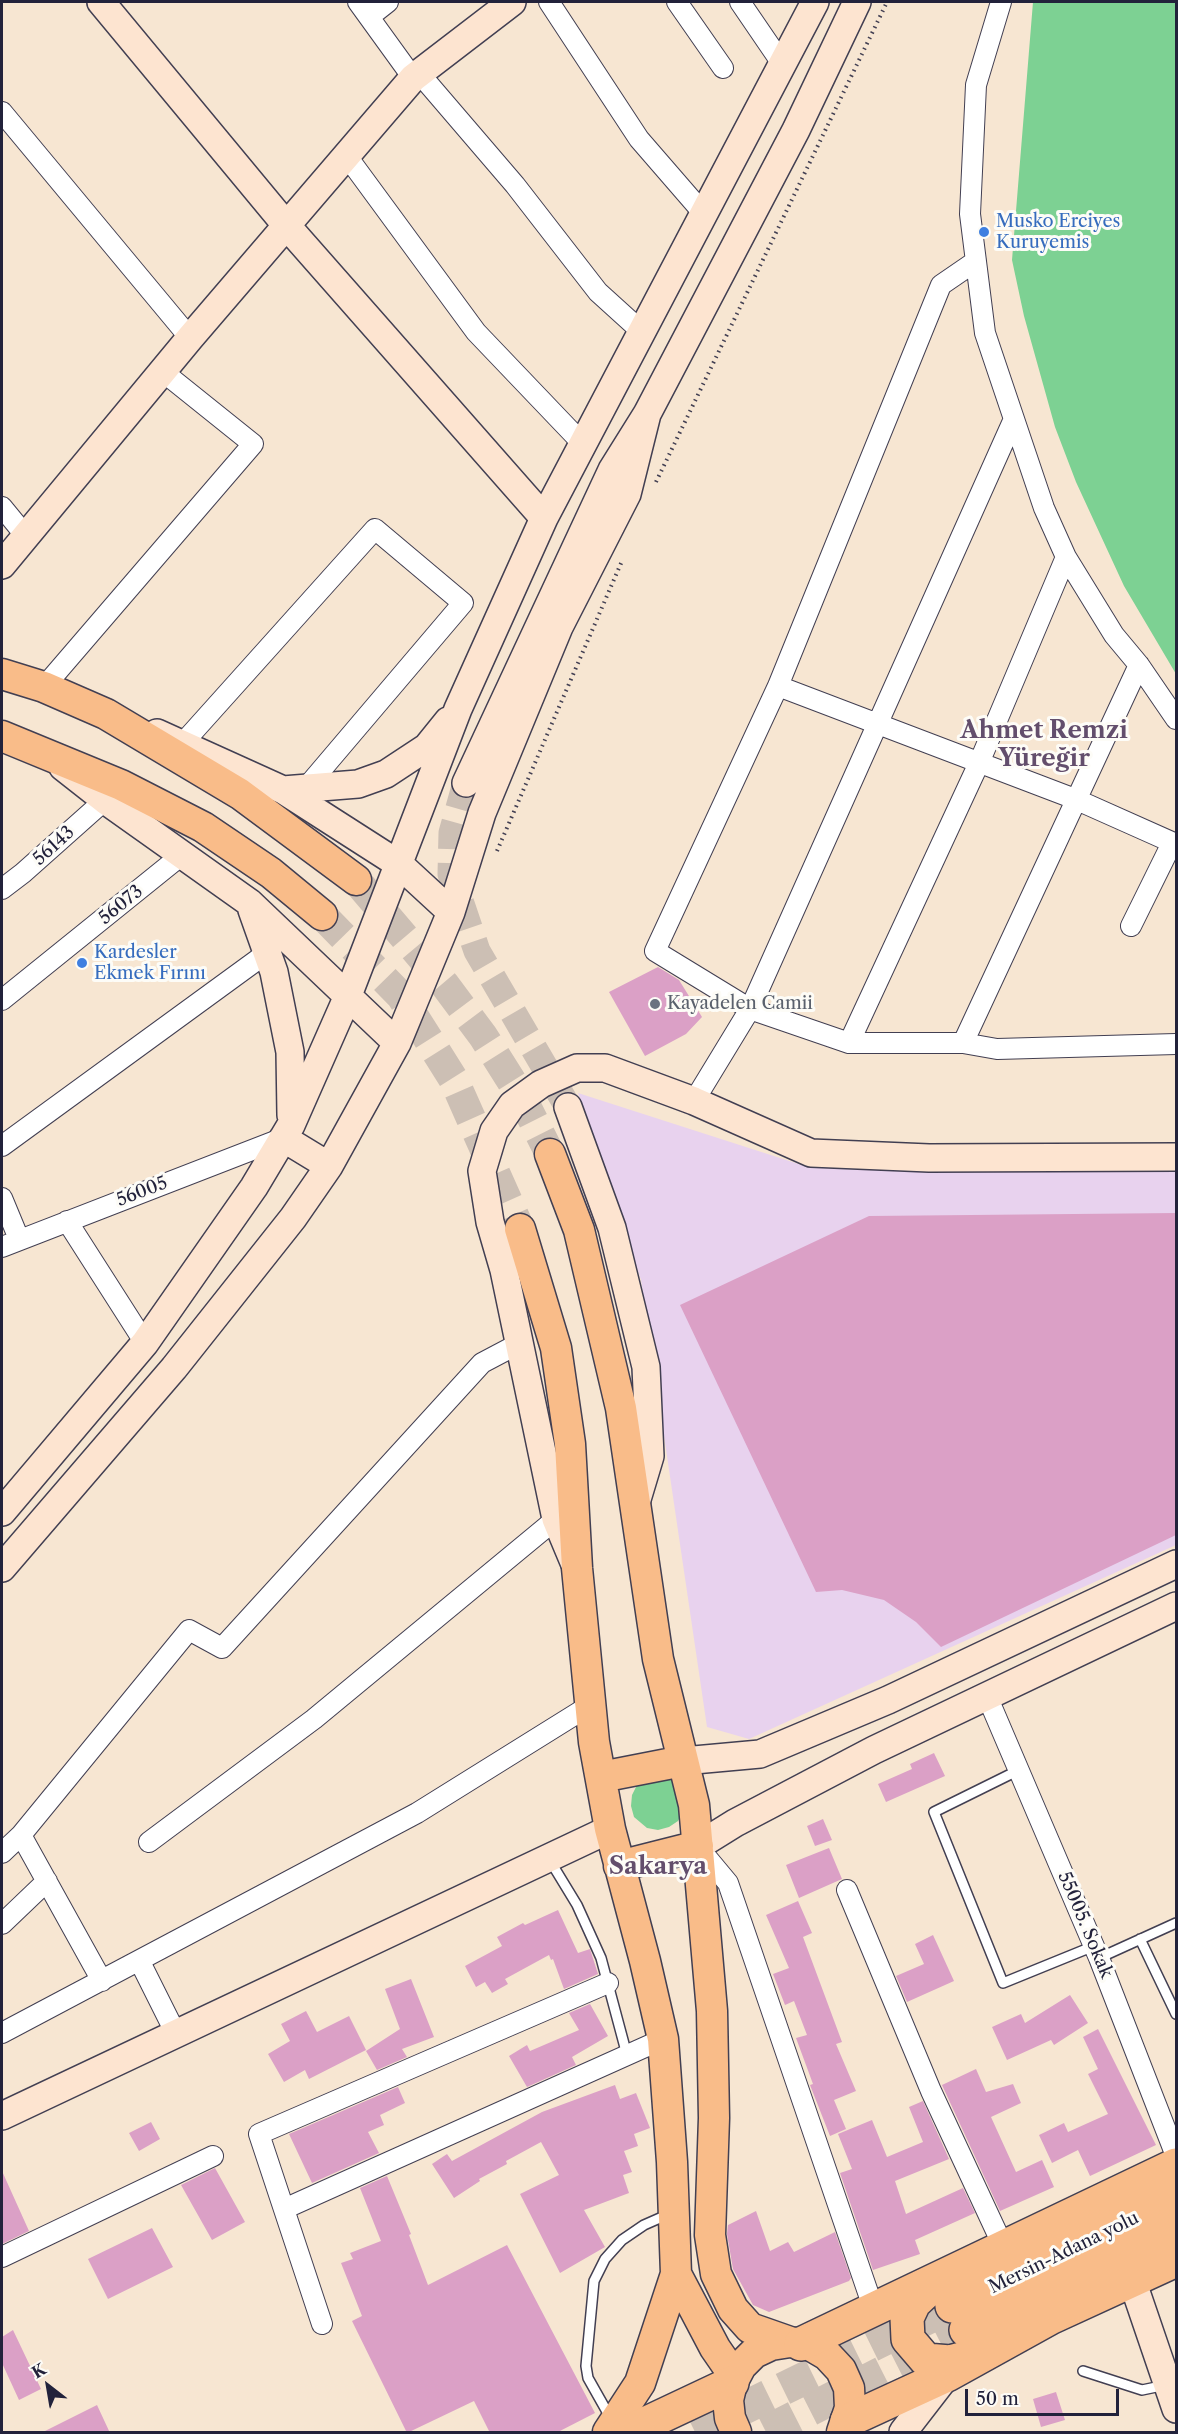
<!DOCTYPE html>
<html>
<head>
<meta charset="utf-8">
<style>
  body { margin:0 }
  #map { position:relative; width:1178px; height:2434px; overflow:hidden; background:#f7e6d2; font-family:"Libre Caslon Text",serif }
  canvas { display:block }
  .frame { position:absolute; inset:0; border:3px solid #22223b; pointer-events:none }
  .north { position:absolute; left:18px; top:2356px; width:60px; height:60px; -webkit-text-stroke:4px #fdfcf7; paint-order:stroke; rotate:329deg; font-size:16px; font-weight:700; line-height:24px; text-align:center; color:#22223b }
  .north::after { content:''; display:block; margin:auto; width:21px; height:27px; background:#22223b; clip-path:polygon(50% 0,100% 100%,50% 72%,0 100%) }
  .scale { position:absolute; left:965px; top:2389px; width:154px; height:27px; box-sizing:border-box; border:3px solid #22223b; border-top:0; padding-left:8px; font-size:18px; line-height:21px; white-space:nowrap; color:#22223b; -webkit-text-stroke:4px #fdfcf7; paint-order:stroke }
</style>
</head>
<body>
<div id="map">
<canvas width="1178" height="2434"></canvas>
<div class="frame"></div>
<div class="north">K</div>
<div class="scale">50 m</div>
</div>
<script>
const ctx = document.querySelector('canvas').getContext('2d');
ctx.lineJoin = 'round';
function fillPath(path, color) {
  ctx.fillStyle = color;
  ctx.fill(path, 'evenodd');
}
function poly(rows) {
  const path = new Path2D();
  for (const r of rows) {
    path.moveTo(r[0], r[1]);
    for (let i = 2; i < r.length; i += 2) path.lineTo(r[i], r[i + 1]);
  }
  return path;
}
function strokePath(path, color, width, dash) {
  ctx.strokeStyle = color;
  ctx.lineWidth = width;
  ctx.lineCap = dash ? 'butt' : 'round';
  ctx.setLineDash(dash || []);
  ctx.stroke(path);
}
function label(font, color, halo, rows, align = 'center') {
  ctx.font = font + ' "Libre Caslon Text",serif';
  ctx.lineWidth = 6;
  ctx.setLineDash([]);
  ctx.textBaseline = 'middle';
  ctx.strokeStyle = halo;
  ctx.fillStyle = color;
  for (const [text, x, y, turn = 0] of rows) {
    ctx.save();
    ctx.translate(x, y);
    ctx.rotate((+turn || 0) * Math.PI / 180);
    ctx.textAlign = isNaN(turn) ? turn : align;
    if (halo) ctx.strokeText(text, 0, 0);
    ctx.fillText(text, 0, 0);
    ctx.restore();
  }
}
fillPath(poly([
  [578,1093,808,1167,1176,1166,1176,1545,749,1739,707,1727,641,1280]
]), '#e8d2ee');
fillPath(poly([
  [1033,2,1176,2,1176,674,1124,586,1076,482,1055,427,1024,316,1012,260],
  [668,1777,681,1789,683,1811,678,1821,669,1827,658,1830,647,1828,634,1817,631,1806,632,1795,637,1785]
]), '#7dd193');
fillPath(poly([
  [658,967,679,980,702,1017,686,1034,645,1056,609,992],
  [1176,1213,1176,1535,941,1647,916,1622,884,1600,842,1590,816,1592,680,1305,869,1216],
  [934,1753,945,1776,886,1802,878,1784,912,1769,910,1764],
  [823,1819,832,1840,815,1846,807,1826],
  [829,1848,842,1879,799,1898,786,1865],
  [798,1901,812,1933,803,1937,842,2042,836,2044,856,2091,834,2100,846,2129,830,2136,810,2085,813,2084,796,2038,807,2035,794,2001,785,2005,773,1974,789,1968,766,1915],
  [558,1910,578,1953,590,1949,598,1974,564,1989,553,1959,551,1960,549,1955,505,1979,508,1984,492,1993,485,1982,476,1987,465,1966,502,1946,497,1937,523,1923,525,1925],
  [933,1935,954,1981,907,2002,896,1976,924,1964,915,1944],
  [411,1979,434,2037,402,2049,407,2057,377,2070,366,2051,400,2029,385,1989],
  [1070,1995,1088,2023,1054,2045,1051,2040,1007,2060,992,2027,1021,2014,1025,2023],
  [590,2004,608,2036,572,2057,576,2065,527,2087,509,2056,527,2045,530,2051,579,2030,569,2013],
  [306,2011,317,2032,349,2016,366,2050,309,2079,305,2070,284,2082,268,2054,290,2041,281,2024],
  [1098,2029,1156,2145,1090,2176,1078,2150,1052,2163,1039,2135,1064,2123,1068,2132,1108,2114,1088,2074,1098,2069,1083,2037],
  [976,2069,986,2092,1013,2084,1021,2103,991,2117,1016,2172,1042,2160,1054,2187,1000,2211,942,2085],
  [615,2085,620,2099,636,2093,650,2128,634,2134,638,2146,624,2151,632,2172,623,2175,629,2193,584,2210,605,2247,560,2273,520,2194,559,2175,541,2142,506,2161,507,2164,479,2179,480,2181,454,2198,432,2164,447,2154,452,2161,542,2112],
  [398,2087,405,2103,380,2115,384,2125,368,2132,379,2153,312,2183,289,2134],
  [923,2101,949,2159,895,2181,906,2214,963,2188,975,2213,915,2240,920,2254,873,2270,840,2173,852,2169,838,2134,872,2120,887,2157,923,2142,909,2107],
  [151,2122,160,2139,139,2151,129,2133],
  [215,2168,245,2222,212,2240,181,2185],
  [2,2171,29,2231,2,2244],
  [387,2176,411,2234,409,2235,428,2285,507,2245,595,2413,556,2433,490,2433,474,2401,407,2433,352,2321,362,2316,341,2263,353,2259,350,2253,381,2241,360,2188],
  [756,2211,770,2251,788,2242,794,2252,835,2232,851,2278,849,2281,769,2312,753,2305,733,2269,727,2234,728,2225],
  [152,2228,173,2267,108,2299,88,2259],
  [13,2330,41,2389,19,2400,2,2363,2,2337],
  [1056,2392,1065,2420,1041,2427,1033,2399],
  [97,2405,110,2433,41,2433]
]), '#dba0c6');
strokePath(poly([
  [466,783,452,833,451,874,477,951,568,1107]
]), '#ccbfb4', 27, [27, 14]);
strokePath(poly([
  [356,880,445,985,483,1036,521,1096,550,1154],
  [322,915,401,996,454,1080,520,1229]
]), '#ccbfb4', 30, [30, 15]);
strokePath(poly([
  [695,2432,952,2306],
  [766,2432,966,2330]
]), '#ccbfb4', 33, [33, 16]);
const lane = poly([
  [1019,1770,934,1812,1003,1983,1094,1946],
  [549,1859,577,1905,601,1958,627,2055],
  [1140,1939,1176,2014],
  [1099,1958,1176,1923],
  [1083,2371,1142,2390,1166,2385],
  [610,2417,588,2378,586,2366,594,2281,605,2259,622,2240,644,2225,669,2214]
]);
const street = poly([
  [358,2,413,78],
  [549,2,639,139,704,214],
  [677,2,723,68],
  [740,2,783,65],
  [1001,2,976,85,970,214,985,333,1044,508,1066,557,1114,635,1139,665,1176,719],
  [369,17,388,2],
  [419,73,515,185,598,292,641,331],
  [2,112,190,338],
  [346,155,476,332,582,443],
  [976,261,941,285,778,686,655,951,750,1009,849,1043,963,1043,997,1049,1176,1044],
  [2,507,25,535],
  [778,686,1075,799,1176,844],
  [44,687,253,444,162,371],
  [183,743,375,529,463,603,305,789],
  [2,889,23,873,105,800],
  [1131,926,1172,843],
  [2,1000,183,854],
  [849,1043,979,763,1066,557],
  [963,1043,1139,665],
  [694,1101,750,1009,1013,421],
  [2,1146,268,952],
  [2,1198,19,1239],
  [67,1221,145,1343],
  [2,1247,283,1138],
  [987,1696,1099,1958,1176,2156],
  [21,1835,102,1981],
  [149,1842,314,1719,556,1519],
  [698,1847,728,1883,874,2310],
  [2,1853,21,1835,189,1630,222,1648,482,1363,518,1344],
  [847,1890,931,2091,1004,2248],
  [2,1924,47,1881],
  [140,1962,176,2034],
  [2,2033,417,1813,592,1704],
  [284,2209,663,2039],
  [2,2257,213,2156],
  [322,2324,259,2134,608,1983]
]);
const secondary = poly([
  [101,2,286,225,544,518],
  [2,565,190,338,413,78,512,2],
  [157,733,283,790,400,865,451,912],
  [63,767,105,800,250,903,397,1043],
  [466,783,612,470,647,414,796,130,857,2],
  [283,790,358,784,386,774,427,747,448,721],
  [252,910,274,972,290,1052,291,1115],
  [568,1107,612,1228,646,1367,650,1456,635,1506],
  [283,1138,329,1166],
  [2,1512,145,1343,254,1187,291,1125,347,998,458,709,544,518,815,2],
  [574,1562,556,1519,504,1270,490,1222,482,1171,494,1131,512,1105,541,1084,577,1068,605,1068,694,1101,811,1153,929,1158,1176,1157],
  [2,1568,174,1368,293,1218,329,1166,397,1043,451,912,482,813,559,627,627,494,647,414],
  [683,1761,760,1754,888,1700,1176,1564],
  [698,1846,735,1823,874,1750,1176,1606],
  [2,2116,610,1829],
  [1132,2280,1176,2409],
  [903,2432,947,2375]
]);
const primary = poly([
  [2,674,44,687,106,714,240,794,356,880],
  [2,736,121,785,203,827,271,873,322,915],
  [550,1154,579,1230,621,1408,658,1659,694,1805,712,2011,714,2118,710,2235,716,2274,733,2309,750,2328,790,2342],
  [520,1229,556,1348,570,1444,577,1568,594,1742,610,1829,645,1961,663,2039,672,2162,676,2274,715,2348,735,2377],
  [601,1777,683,1761],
  [619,1866,698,1846],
  [608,2432,640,2383,676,2274],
  [736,2432,730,2418,728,2400,732,2383,741,2366,754,2353,771,2345,790,2342,810,2345,827,2355,841,2370,849,2388,850,2408,842,2432]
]);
const highway = poly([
  [932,2286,914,2303,907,2318,908,2339,926,2360,950,2362,969,2357],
  [952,2306,1176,2198],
  [966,2330,1176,2226],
  [801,2344,1176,2165],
  [847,2421,947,2375,1050,2318,1176,2260],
  [628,2432,732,2383]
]);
strokePath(lane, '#423f52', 12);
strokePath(street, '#423f52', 22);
strokePath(secondary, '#423f52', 30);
strokePath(primary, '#423f52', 33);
strokePath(highway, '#423f52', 36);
strokePath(poly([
  [656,482,887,2],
  [497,851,622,561]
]), '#423f52', 4, [1.5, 4.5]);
strokePath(lane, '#fff', 9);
strokePath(street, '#fff', 20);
strokePath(secondary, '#fde4d0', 27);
strokePath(primary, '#f9bc89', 30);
strokePath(highway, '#f9bc89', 33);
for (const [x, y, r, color] of [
  [984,232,6,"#3f7fe0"],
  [82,963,6,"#3f7fe0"],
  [655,1004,6,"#6b7280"]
]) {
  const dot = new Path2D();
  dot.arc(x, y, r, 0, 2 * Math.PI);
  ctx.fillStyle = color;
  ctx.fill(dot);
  strokePath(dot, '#fdfcf7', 2);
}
label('18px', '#366cbe', '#fdfcf7', [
  ["Musko Erciyes",996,222],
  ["Kuruyemis",996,243],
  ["Kardesler",94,953],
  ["Ekmek Fırını",94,974]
], 'left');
label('18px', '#22223b', '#fdfcf7', [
  ["56143",54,846,-42],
  ["56073",121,905,-39],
  ["56005",142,1192,-21],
  ["55005. Sokak",1085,1925,67],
  ["Mersin-Adana yolu",1064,2253,-26]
]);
label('18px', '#5b616d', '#fdfcf7', [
  ["Kayadelen Camii",667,1004]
], 'left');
label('bold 24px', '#634e6c', '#fdfcf7', [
  ["Ahmet Remzi",1044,731],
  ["Yüreğir",1044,759],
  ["Sakarya",658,1867]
]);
</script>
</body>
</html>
